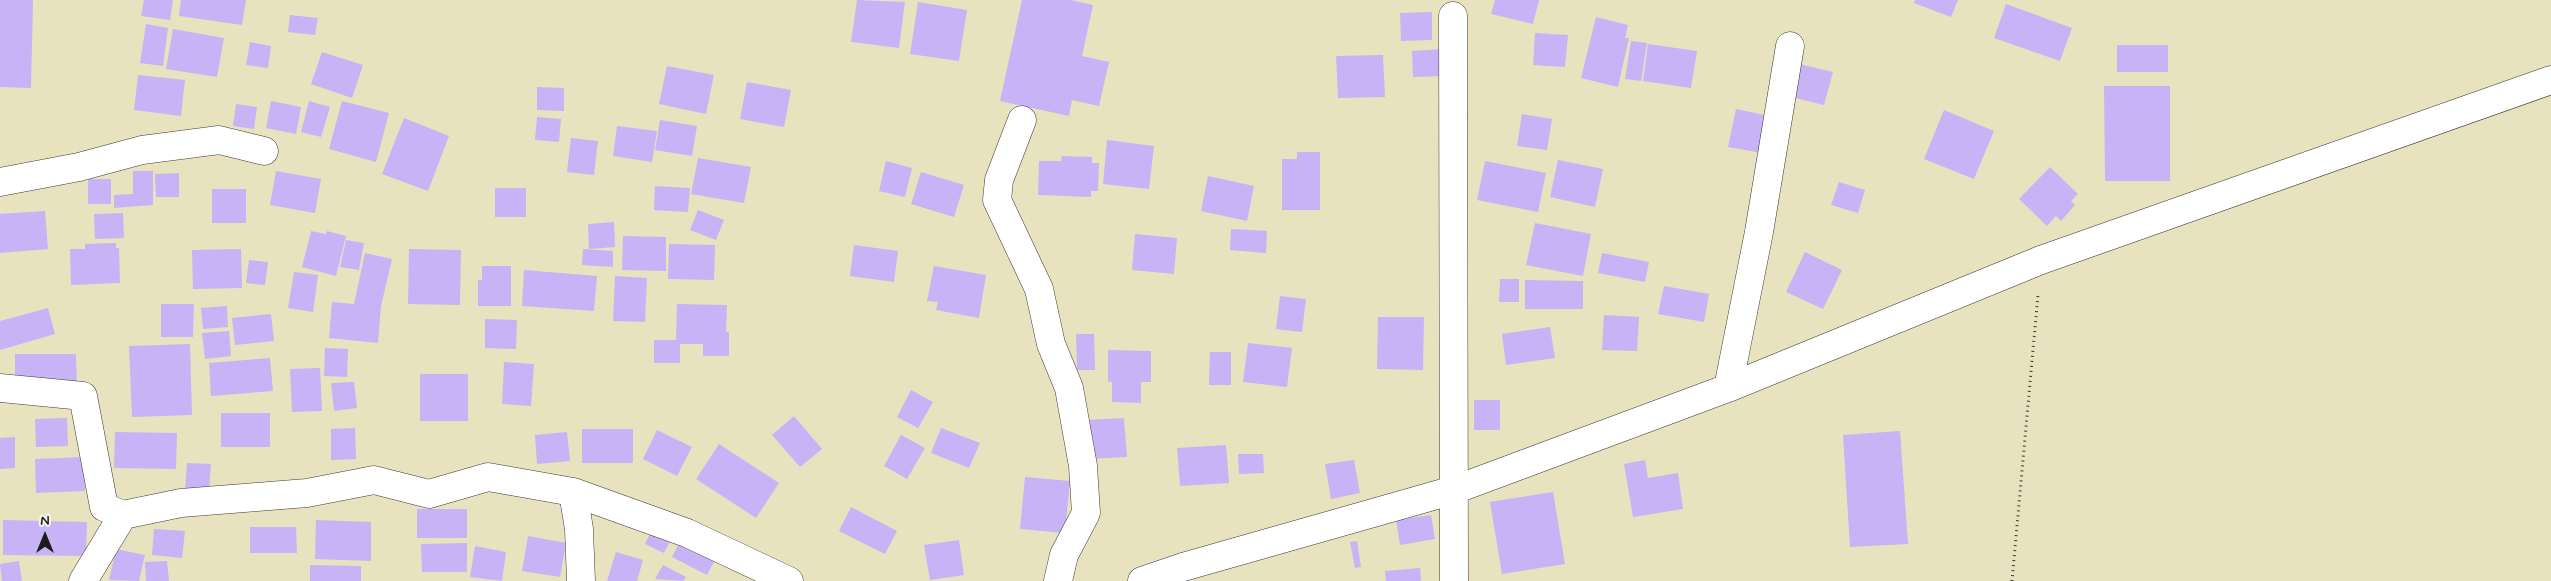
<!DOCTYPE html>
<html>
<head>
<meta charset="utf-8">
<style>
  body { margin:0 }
  #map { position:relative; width:2551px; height:581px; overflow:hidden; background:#e9e2bf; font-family:Mynerve,sans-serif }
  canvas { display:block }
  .north { position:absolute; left:20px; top:511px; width:50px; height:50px; -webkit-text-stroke:4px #f7f3e8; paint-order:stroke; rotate:0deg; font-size:14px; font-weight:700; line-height:20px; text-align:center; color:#1c1c1c }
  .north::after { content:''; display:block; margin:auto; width:18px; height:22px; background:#1c1c1c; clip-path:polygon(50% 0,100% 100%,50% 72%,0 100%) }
</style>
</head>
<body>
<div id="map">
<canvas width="2551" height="581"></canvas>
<div class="north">N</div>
</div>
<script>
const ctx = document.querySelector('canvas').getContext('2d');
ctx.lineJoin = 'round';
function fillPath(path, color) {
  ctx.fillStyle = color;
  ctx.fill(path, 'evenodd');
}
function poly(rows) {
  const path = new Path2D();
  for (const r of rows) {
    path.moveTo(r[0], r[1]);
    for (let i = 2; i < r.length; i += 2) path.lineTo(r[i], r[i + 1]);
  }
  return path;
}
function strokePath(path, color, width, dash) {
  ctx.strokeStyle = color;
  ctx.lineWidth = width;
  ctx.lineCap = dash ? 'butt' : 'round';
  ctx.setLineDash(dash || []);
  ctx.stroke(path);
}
fillPath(poly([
  [0,0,33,0,31,88,0,87],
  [144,0,173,0,170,20,141,16],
  [181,0,246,0,242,25,179,16],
  [857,0,905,2,899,48,851,42],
  [1022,0,1071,0,1093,5,1082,56,1109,62,1099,106,1072,100,1069,116,1000,101],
  [1495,0,1539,0,1533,24,1491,14],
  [1915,0,1958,0,1951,17,1914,3],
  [918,2,967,10,959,61,910,54],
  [2006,4,2072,28,2060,61,1994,38],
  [1432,12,1432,40,1401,41,1400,13],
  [290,15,318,18,315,35,288,32],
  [1596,17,1628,25,1625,38,1629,38,1618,87,1581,78],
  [146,24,168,28,163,66,140,63],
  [173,29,224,38,217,77,166,69],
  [1535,33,1568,35,1565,67,1533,65],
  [1631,41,1647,43,1641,81,1625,79],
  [250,42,271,46,268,68,246,65],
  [1648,44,1697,51,1691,88,1643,81],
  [2117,45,2168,45,2168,72,2117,72],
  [1442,49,1444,76,1413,77,1412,51],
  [322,52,363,65,352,98,311,84],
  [1383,55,1385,97,1338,98,1336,56],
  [1799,64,1833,72,1824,105,1791,97],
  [667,66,714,75,706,114,659,104],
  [138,75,185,80,181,116,134,110],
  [747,82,791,90,784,127,740,119],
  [2104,86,2170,86,2170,181,2105,181],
  [537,87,564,88,564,111,537,110],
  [271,101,301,107,296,134,266,128],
  [309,101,330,107,321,137,301,132],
  [342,101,389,113,376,162,329,149],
  [236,104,257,107,254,129,233,126],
  [1736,109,1769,116,1762,153,1728,147],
  [1944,110,1994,131,1974,179,1924,159],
  [1522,114,1552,119,1547,150,1517,146],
  [537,117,561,119,559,142,535,140],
  [404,118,449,136,428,191,382,174],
  [660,120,697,126,692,156,655,150],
  [617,126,657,131,652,162,613,156],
  [571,138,598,141,594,175,567,172],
  [1107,140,1154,146,1149,189,1103,184],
  [1297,152,1320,152,1320,210,1282,210,1282,159,1297,159],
  [1062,156,1092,157,1092,163,1099,163,1098,191,1091,191,1091,197,1038,195,1039,161,1061,161],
  [698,158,751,167,744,203,691,194],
  [1558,160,1603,169,1595,207,1550,197],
  [886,161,912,168,905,197,879,191],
  [1485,161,1546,173,1538,212,1477,200],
  [2050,167,2078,194,2071,201,2075,205,2061,221,2056,216,2047,226,2019,199],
  [133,171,153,171,153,205,114,208,114,195,133,194],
  [276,171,321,179,315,213,270,205],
  [921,172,964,185,954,217,911,204],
  [179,173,179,197,156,197,155,174],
  [1208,176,1254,186,1247,221,1201,211],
  [88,179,111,179,111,204,88,204],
  [1839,182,1865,190,1858,213,1831,205],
  [655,186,690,188,688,212,654,210],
  [495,188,526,188,526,217,495,217],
  [212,189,246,189,246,223,212,223],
  [698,210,724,220,716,240,690,230],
  [45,211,48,249,0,253,0,214],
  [123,213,124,238,95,239,94,214],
  [614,222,615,247,589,249,588,224],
  [1535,223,1591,234,1583,276,1526,265],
  [1231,229,1267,231,1266,253,1230,250],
  [311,231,326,234,327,231,346,236,336,276,302,267],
  [1135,234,1177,238,1174,274,1132,270],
  [623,236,666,237,666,271,622,270],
  [346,240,364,243,359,270,340,267],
  [116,243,116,248,119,248,120,283,71,285,70,249,85,249,85,244],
  [669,244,715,245,714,280,668,279],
  [854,245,898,251,894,282,850,276],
  [241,249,242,288,193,289,192,250],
  [409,249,461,250,460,305,408,304],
  [583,249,613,251,613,267,582,265],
  [1805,252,1842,270,1823,309,1786,292],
  [365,253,392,259,381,306,378,343,329,338,332,302,354,304],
  [1602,253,1649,262,1645,282,1598,273],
  [249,260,268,262,265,285,246,283],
  [482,266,511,266,511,306,478,306,478,280,482,280],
  [934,266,986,275,979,318,936,310,938,302,927,301],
  [524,270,597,276,594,311,522,306],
  [294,272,318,275,313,312,288,308],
  [615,276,647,278,645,322,613,321],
  [1500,279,1519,279,1519,302,1499,302],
  [1525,280,1583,281,1583,309,1525,309],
  [1664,286,1709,294,1704,322,1658,314],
  [1280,296,1306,299,1302,332,1276,329],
  [161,304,194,304,193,337,161,337],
  [677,304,727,305,726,332,729,332,729,356,703,356,703,344,680,344,680,363,654,363,654,340,676,340],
  [227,306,228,327,203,329,201,308],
  [48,308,55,334,0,350,0,321],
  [271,314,274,341,235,345,232,318],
  [1604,315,1639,317,1637,351,1602,350],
  [1378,317,1424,317,1423,370,1377,369],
  [485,319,517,320,516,349,485,348],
  [1550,327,1555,358,1506,365,1502,334],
  [229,331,231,356,205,359,202,333],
  [1076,334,1094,334,1095,370,1077,370],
  [1248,343,1292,348,1287,387,1243,382],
  [190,344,192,415,132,417,129,346],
  [325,348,348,349,347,377,324,376],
  [1108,350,1151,351,1151,382,1141,382,1141,403,1112,402,1112,382,1108,382],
  [1210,352,1231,352,1231,385,1209,385],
  [15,354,76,354,77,390,15,390],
  [270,358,273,391,211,396,209,363],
  [504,362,534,364,531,406,502,404],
  [320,368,322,411,292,412,290,369],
  [420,374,468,374,468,421,420,421],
  [354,382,357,408,334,411,331,383],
  [911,390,933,402,918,428,897,417],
  [1474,400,1500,400,1500,430,1474,430],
  [221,413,270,413,270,447,221,447],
  [794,416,822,449,800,467,772,435],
  [67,418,68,446,36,447,35,419],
  [1124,418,1127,457,1088,459,1086,420],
  [355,428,356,459,331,460,331,429],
  [941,428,980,443,969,468,931,453],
  [582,429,633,429,633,463,582,463],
  [657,430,692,447,677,476,643,459],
  [1900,431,1908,544,1850,547,1843,435],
  [115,432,177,433,176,469,114,468],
  [567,432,570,461,537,464,535,435],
  [901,435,925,448,907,479,884,466],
  [15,437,15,468,0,469,0,438],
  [719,444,779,483,756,518,696,479],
  [1226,445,1229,483,1180,486,1177,448],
  [1238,454,1263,454,1264,473,1239,474],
  [83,457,85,491,36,493,35,459],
  [1354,460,1360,493,1331,499,1325,464],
  [1645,460,1648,478,1678,473,1683,509,1633,517,1624,464],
  [187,463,211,464,209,492,185,490],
  [1025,477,1070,481,1065,533,1020,529],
  [1553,492,1565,564,1502,574,1490,502],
  [851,507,897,531,885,554,839,531],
  [417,509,467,509,467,538,417,538],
  [1431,515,1435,539,1400,545,1396,520],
  [3,520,87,522,86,556,3,555],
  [316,520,371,522,371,561,315,559],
  [250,527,296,527,297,553,250,553],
  [154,529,185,531,182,558,152,555],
  [652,529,671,539,664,553,645,544],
  [528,536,566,543,560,577,522,571],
  [681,539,716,558,707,575,672,557],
  [959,540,964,575,930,580,924,545],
  [1357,541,1361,567,1355,568,1350,542],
  [467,543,467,572,422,572,421,544],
  [475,546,506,552,502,581,470,577],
  [116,549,145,555,139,581,109,580],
  [616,552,643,560,637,581,607,581],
  [19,561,22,581,2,581,0,564],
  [167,561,169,581,146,581,145,562],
  [310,565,361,566,361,581,310,581],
  [663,565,686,577,683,581,655,579],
  [1420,568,1421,581,1386,581,1385,571]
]), '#c7b3f6');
const minor = poly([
  [1453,16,1454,581],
  [1022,120,999,180,997,200,1039,289,1051,344,1069,388,1083,466,1086,513,1064,555,1058,581],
  [0,182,79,167,142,150,219,140,264,151],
  [0,388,83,396,104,507,123,515],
  [1728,388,1759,232,1790,46],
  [573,492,579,529,581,581],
  [83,581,123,515,181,503,307,493,374,480,429,494,488,477,573,492,687,533,789,581],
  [1142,581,1183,567,1454,490,1728,388,2041,260,2551,80]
]);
strokePath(minor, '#3b3a34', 29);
strokePath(poly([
  [2012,581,2038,295]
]), '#3b3a34', 3, [1, 4]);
strokePath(minor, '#fff', 28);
</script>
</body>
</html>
